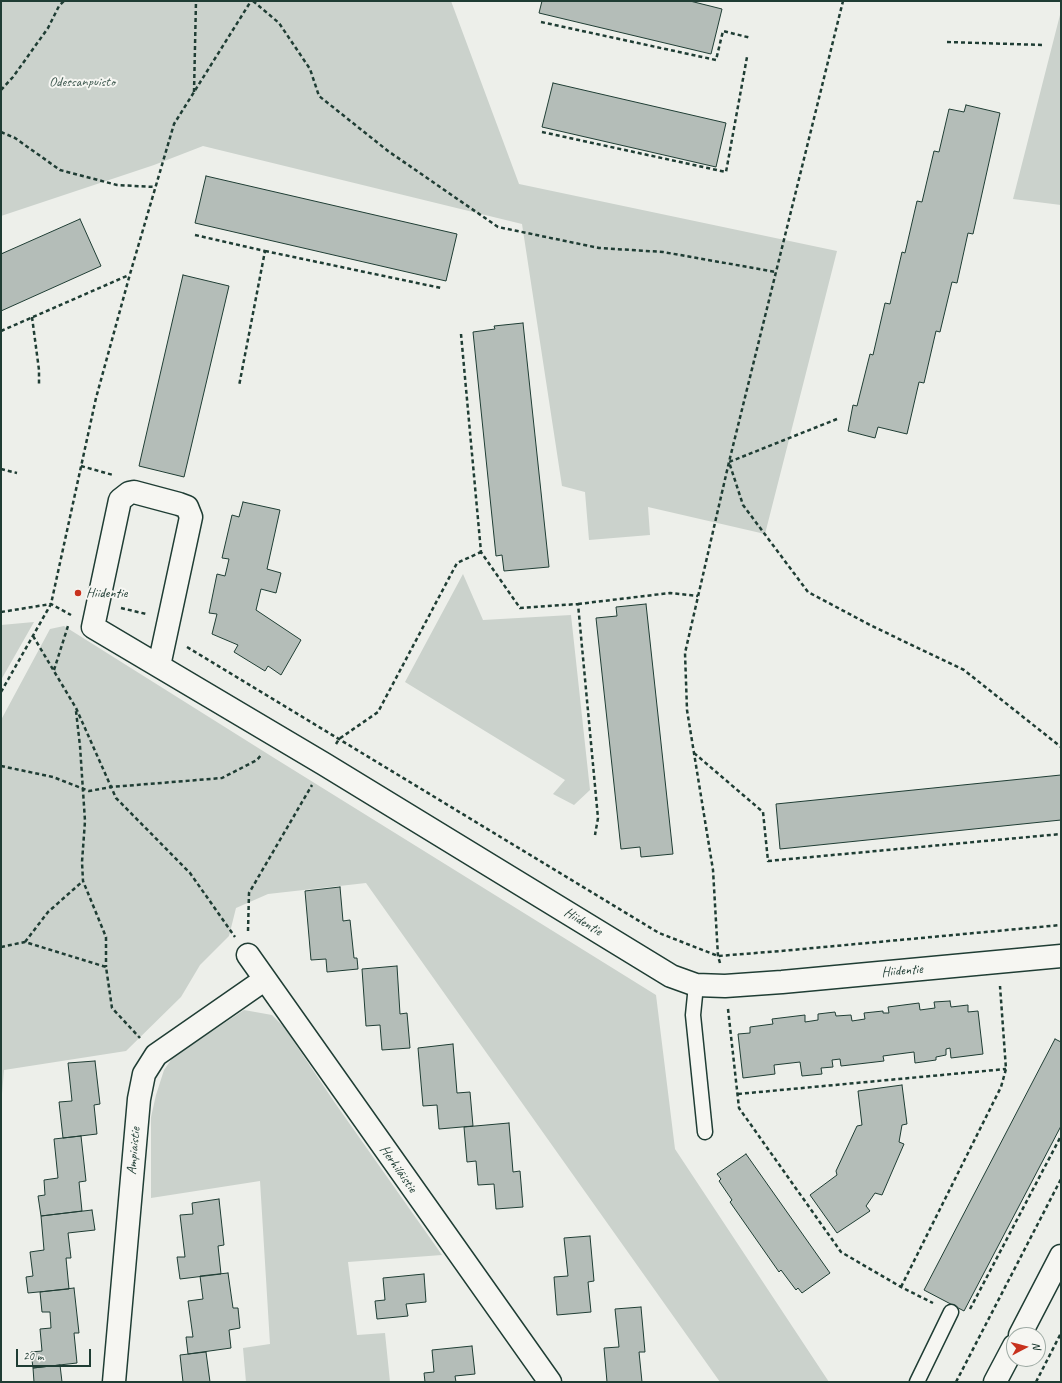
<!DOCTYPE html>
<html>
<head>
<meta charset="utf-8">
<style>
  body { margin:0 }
  #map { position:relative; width:1062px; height:1383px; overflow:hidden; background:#edefea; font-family:Caveat,sans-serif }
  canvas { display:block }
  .frame { position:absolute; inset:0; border:2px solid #1f3d34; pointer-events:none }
  .north { position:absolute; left:1006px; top:1327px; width:40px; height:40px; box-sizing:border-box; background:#f6f6f2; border:1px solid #a0aca6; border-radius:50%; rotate:83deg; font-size:11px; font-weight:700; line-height:16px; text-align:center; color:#1f3d34 }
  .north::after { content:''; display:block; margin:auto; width:14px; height:18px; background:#c8321e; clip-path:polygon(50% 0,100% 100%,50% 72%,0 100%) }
  .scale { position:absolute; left:16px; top:1349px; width:75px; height:18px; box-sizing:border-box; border:2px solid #1f3d34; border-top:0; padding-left:5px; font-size:12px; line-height:14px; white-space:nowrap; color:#1f3d34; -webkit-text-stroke:3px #f6f6f2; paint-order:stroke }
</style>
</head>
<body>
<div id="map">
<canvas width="1062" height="1383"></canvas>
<div class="frame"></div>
<div class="north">N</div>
<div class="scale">20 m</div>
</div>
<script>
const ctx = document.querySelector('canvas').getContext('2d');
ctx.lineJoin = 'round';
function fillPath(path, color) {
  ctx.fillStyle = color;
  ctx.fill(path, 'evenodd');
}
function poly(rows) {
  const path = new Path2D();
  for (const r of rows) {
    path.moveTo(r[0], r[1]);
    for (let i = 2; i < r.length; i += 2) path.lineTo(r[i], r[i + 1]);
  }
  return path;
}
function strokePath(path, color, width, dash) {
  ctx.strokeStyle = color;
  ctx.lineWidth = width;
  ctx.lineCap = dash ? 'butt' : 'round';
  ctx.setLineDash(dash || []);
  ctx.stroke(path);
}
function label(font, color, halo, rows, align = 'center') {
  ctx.font = font + ' Caveat,sans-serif';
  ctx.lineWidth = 4;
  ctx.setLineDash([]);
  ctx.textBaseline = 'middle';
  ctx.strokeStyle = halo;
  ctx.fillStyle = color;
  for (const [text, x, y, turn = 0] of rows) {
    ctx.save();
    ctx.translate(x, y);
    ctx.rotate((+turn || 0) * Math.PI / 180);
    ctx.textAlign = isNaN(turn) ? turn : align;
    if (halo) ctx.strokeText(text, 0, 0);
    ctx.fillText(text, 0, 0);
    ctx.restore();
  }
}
fillPath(poly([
  [1,1,451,1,519,184,837,251,765,534,648,507,650,535,589,540,585,492,562,486,522,224,203,146,154,165,1,216],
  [1061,11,1061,205,1013,199],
  [463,574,483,620,571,615,590,790,574,805,553,794,565,780,405,682],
  [34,622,1,680,1,625],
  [64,626,271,756,656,995,675,1149,829,1382,720,1382,366,883,268,894,236,908,229,936,200,965,181,997,126,1051,4,1070,1,1106,1,720,50,629],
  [244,1010,272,1015,284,1027,335,1103,442,1255,348,1262,357,1335,385,1333,390,1382,246,1382,243,1348,270,1344,260,1181,151,1198,151,1117,156,1095,164,1070,173,1057]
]), '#cbd2cc');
const building = poly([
  [542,1,690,1,722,9,711,54,539,13,542,1],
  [553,83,726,123,716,167,542,127,553,83],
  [966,105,1000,113,973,234,968,233,957,283,952,282,940,332,936,331,924,383,919,382,907,434,878,427,875,438,848,431,853,405,857,406,870,354,873,355,885,303,890,304,902,252,905,253,917,201,922,202,934,151,939,152,949,109,964,112,966,105],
  [206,176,457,234,446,281,195,223,206,176],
  [80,219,101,266,1,311,1,254,80,219],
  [183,275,229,286,184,477,139,466,183,275],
  [523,323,549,567,504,571,502,555,496,556,473,332,495,329,494,326,523,323],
  [243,502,280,510,267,569,281,573,276,593,261,589,256,610,301,640,281,675,268,666,265,671,234,652,238,645,212,634,217,614,209,613,217,574,225,576,229,559,222,558,232,515,239,517,243,502],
  [646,604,673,854,641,857,640,847,621,849,596,618,617,616,616,607,646,604],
  [1061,775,1061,820,780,849,776,804,1061,775],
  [340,887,343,921,350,920,354,958,357,958,358,969,327,972,326,959,311,960,305,891,340,887],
  [397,966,400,1014,407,1013,410,1048,382,1050,380,1025,366,1026,362,969,397,966],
  [950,1001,951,1007,968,1005,968,1012,978,1011,983,1054,951,1058,950,1048,946,1049,946,1055,936,1057,936,1060,915,1063,914,1052,883,1056,884,1061,841,1066,840,1059,832,1060,833,1067,821,1068,822,1074,802,1076,800,1062,774,1065,775,1074,743,1078,738,1034,750,1033,750,1027,773,1024,772,1019,805,1015,805,1022,818,1020,818,1014,835,1012,836,1016,851,1015,852,1021,865,1019,864,1013,883,1011,883,1013,889,1013,888,1007,919,1003,920,1010,935,1008,934,1002,950,1001],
  [1055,1039,1061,1042,1061,1126,964,1311,924,1290,1055,1039],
  [453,1044,457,1093,470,1092,473,1126,439,1129,437,1105,423,1106,418,1048,453,1044],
  [95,1061,100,1104,94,1105,97,1134,63,1138,59,1102,72,1101,68,1063,95,1061],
  [902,1085,907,1124,902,1125,899,1142,904,1144,882,1195,875,1193,866,1206,870,1211,837,1233,810,1195,837,1175,836,1171,857,1126,862,1125,858,1091,902,1085],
  [509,1123,513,1172,520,1171,523,1207,496,1209,494,1184,478,1185,476,1161,467,1162,464,1127,509,1123],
  [81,1136,86,1181,79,1182,82,1211,41,1216,38,1196,45,1195,44,1180,58,1178,54,1139,81,1136],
  [746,1154,830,1273,802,1293,798,1288,796,1290,781,1270,779,1272,730,1202,732,1200,719,1181,721,1179,717,1174,746,1154],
  [219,1199,224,1245,218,1246,221,1274,180,1279,177,1257,185,1257,180,1215,193,1214,192,1203,219,1199],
  [92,1210,95,1230,68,1233,71,1258,66,1258,69,1289,28,1293,26,1277,33,1276,30,1252,44,1250,41,1216,92,1210],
  [590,1236,594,1281,588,1282,591,1312,557,1315,554,1277,568,1276,564,1238,590,1236],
  [228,1273,233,1308,238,1308,240,1328,229,1330,231,1348,188,1354,186,1337,193,1337,188,1301,203,1299,200,1276,228,1273],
  [424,1274,426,1302,406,1304,408,1316,377,1319,375,1301,385,1300,383,1278,424,1274],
  [74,1288,79,1333,74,1333,77,1363,33,1368,31,1352,42,1351,40,1329,51,1328,50,1312,42,1312,40,1292,74,1288],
  [641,1307,645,1352,639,1352,642,1382,607,1382,604,1348,619,1347,615,1309,641,1307],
  [472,1346,475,1374,455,1376,456,1382,425,1382,424,1373,434,1372,432,1350,472,1346],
  [206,1352,210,1382,183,1382,180,1355,206,1352],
  [60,1365,62,1382,34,1382,33,1368,60,1365]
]);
fillPath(building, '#b4bdb8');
strokePath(building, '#1f3d34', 1);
const service = poly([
  [696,985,693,1015,705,1132],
  [917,1382,951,1312]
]);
const minor = poly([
  [159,666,191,517,187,507,179,504,134,492,129,493,120,500,93,627,324,764,671,976,696,985,725,986,782,982,1061,956],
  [248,955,550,1382],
  [114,1382,139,1099,144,1074,156,1055,264,980]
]);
const tertiary = poly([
  [1020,1335,1061,1256],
  [995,1382,1014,1346]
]);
strokePath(service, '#1f3d34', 17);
strokePath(minor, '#1f3d34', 25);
strokePath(tertiary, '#1f3d34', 25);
strokePath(poly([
  [253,1,279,23,310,69,319,96,388,151,498,227,599,248,663,252,776,272],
  [541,22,716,60,723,31,751,38],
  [947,42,1043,45],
  [1,90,13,77,48,28,59,6,64,1],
  [194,92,196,1],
  [1,132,15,138,60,170,117,185,155,187],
  [542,132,726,172,747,57],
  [195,235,265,251,239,386],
  [265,251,441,288],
  [32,317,39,370,39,384],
  [1,331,129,275],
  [461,334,481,552,520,608,578,604,598,818,595,835],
  [837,419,729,462,743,505,808,592,872,626,964,670,1061,747],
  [81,466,113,475],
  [1,469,17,473],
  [578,604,670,593,698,596],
  [121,608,146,614],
  [1,612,51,604,71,615],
  [33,636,76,708,116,798,190,873,235,937],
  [187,647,659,933,718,956,781,951,1061,925],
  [54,670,68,626],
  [1,692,51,604,96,398,130,274,174,124,251,1],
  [76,711,80,746,85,821,82,862,83,881,106,937,106,967],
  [336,744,339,739,378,712,457,563,481,552],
  [694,753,763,812,768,861,1061,834],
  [1,766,53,777,89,791,111,787,222,778,257,760,261,755],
  [248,931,249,893,312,785],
  [25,942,48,912,83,881],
  [1,947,25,942,106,967,112,1008,140,1038],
  [720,963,718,956,713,870,687,710,685,653,729,462,843,1],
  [728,1009,739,1108,841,1252,901,1287,933,1303],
  [738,1094,1006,1069],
  [901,1287,1001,1087,1006,1069,1000,986],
  [970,1309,1061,1136],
  [956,1382,1061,1179],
  [1036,1382,1061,1333]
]), '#1f3d34', 2.5, [4, 3]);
strokePath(service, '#f6f6f2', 14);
strokePath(minor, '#f6f6f2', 22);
strokePath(tertiary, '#f6f6f2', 22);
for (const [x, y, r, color] of [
  [78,593,4,"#c8321e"]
]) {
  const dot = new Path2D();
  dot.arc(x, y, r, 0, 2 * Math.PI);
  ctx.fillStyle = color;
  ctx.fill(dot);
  strokePath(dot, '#f6f6f2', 1.5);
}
label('14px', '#415b52', '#f6f6f2', [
  ["Odessanpuisto",82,82]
]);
label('14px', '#1f3d34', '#f6f6f2', [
  ["Hiidentie",86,593]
], 'left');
label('14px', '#1f3d34', '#f6f6f2', [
  ["Hiidentie",583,922,31],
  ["Hiidentie",902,971,-5],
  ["Ampiaistie",134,1151,-85],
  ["Herhiläistie",398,1169,55]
]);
</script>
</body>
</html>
